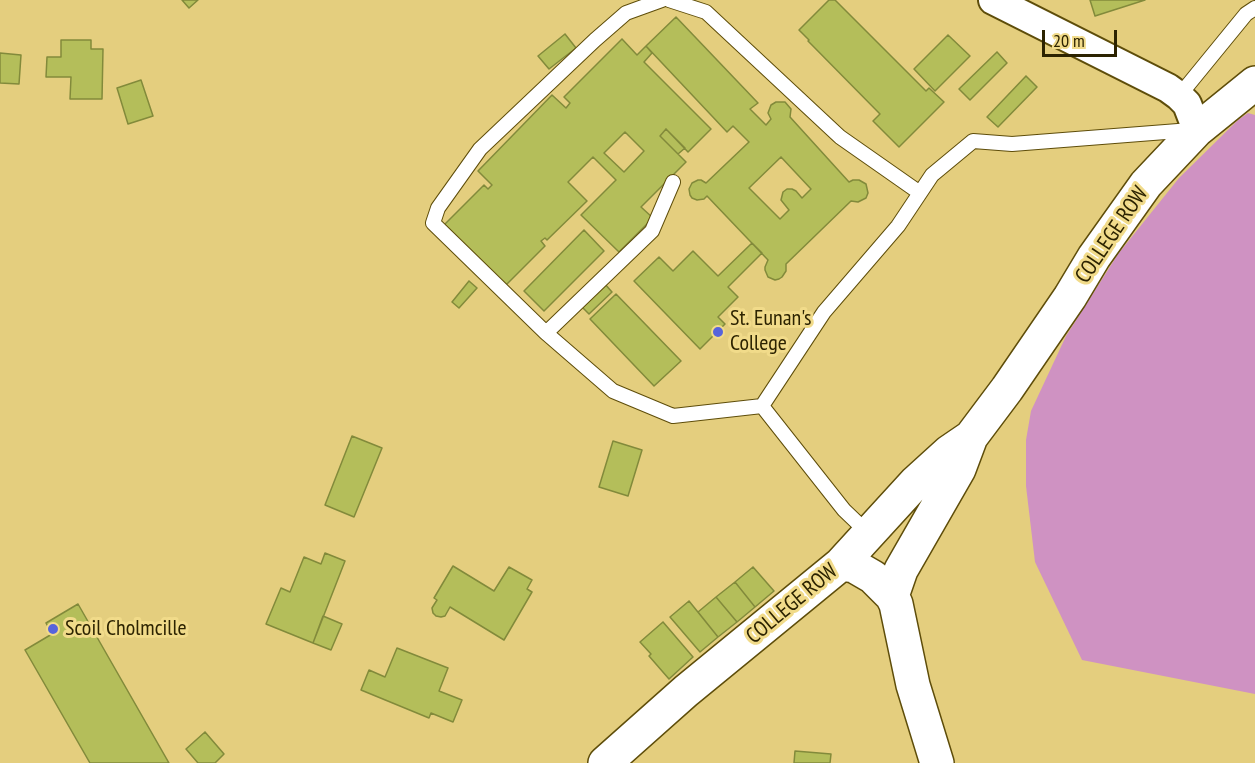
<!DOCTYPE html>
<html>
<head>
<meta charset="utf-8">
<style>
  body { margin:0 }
  #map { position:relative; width:1255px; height:763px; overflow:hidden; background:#e4ce7e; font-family:"PT Sans Narrow",sans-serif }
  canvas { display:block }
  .scale { position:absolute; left:1042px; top:30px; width:75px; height:27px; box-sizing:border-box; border:3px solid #2c2301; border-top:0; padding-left:8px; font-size:18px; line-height:21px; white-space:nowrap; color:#2c2301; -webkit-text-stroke:4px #f1db8a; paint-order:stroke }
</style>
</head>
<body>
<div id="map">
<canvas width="1255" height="763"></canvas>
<div class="scale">20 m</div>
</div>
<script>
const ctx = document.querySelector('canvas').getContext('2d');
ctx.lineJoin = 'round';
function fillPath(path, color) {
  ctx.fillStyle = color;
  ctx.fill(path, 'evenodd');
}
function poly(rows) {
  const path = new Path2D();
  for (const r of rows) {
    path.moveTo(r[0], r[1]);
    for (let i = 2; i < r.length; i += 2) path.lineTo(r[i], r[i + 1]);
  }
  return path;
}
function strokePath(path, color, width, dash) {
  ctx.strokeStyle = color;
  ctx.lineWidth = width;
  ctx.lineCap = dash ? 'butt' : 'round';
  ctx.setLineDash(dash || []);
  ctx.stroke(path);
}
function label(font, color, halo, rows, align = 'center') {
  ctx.font = font + ' "PT Sans Narrow",sans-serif';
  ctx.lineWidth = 6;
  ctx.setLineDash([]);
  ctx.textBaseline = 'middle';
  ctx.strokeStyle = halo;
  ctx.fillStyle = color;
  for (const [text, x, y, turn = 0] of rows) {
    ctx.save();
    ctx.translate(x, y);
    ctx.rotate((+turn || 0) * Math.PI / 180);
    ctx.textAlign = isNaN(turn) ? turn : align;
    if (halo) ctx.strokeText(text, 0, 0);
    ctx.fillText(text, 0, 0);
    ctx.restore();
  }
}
fillPath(poly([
  [1248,113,1255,115,1255,694,1082,660,1035,562,1026,486,1026,440,1031,411,1066,336,1118,254,1179,178,1238,120]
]), '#cf92c2');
const building = poly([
  [182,0,198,0,189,8,182,0],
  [829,0,835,0,926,91,929,88,944,102,899,147,873,121,880,114,808,41,809,40,799,30,829,0],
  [1090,0,1145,0,1095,16,1090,0],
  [676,17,758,103,750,109,766,125,771,119,768,113,771,105,776,102,785,102,791,109,790,117,849,182,853,180,859,180,866,184,868,193,866,198,858,202,851,201,786,264,786,271,782,277,779,279,775,280,768,277,765,270,765,267,768,260,707,196,704,199,697,200,692,198,690,195,689,189,692,183,698,180,701,180,706,183,749,142,733,126,727,132,646,46,676,17],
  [781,157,811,189,802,198,796,191,792,189,787,189,783,192,781,200,789,210,780,219,749,188,781,157],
  [565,34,576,48,549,69,538,56,565,34],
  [948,35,970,56,935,91,914,69,948,35],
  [622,39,637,55,646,46,652,53,644,62,711,129,688,152,666,129,660,136,686,162,641,207,653,218,619,252,581,215,616,180,593,157,568,182,587,201,547,240,545,238,541,241,545,246,505,286,444,225,484,185,488,189,492,185,478,171,552,95,566,108,570,103,564,97,622,39],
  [625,132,644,151,624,172,604,153,625,132],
  [61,40,91,40,91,49,103,49,102,99,70,99,71,77,46,77,47,57,61,57,61,40],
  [997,52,1007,63,970,100,959,89,997,52],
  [0,53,21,55,19,84,0,83,0,53],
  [1026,76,1037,87,998,127,987,117,1026,76],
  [141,80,153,116,128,124,117,88,141,80],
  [666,129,685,148,678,154,660,136,666,129],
  [584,230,604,251,544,311,524,291,584,230],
  [752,243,762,253,728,287,738,297,718,317,725,324,700,349,634,281,659,257,673,271,693,251,718,276,752,243],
  [469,281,477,288,459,308,452,302,469,281],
  [604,283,612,292,589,314,580,305,604,283],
  [616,294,681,361,654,386,590,319,616,294],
  [352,436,382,448,354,517,325,505,352,436],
  [613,441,642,450,628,496,599,487,613,441],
  [325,553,345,561,313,643,266,624,281,588,290,592,304,557,321,564,325,553],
  [453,566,494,591,509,567,532,580,527,589,532,592,504,640,450,607,445,616,441,617,436,616,433,613,432,608,437,600,434,598,453,566],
  [753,567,774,591,755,607,735,582,753,567],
  [735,582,755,607,737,622,716,597,735,582],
  [716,597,737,622,718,637,698,612,716,597],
  [689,601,718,637,700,652,670,617,689,601],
  [78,604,169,763,90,763,25,650,52,634,46,623,78,604],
  [323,616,342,624,331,650,313,643,323,616],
  [663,622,693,657,669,679,649,656,651,654,640,642,663,622],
  [397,648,448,668,439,691,462,700,453,722,431,713,429,718,361,690,369,670,385,677,397,648],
  [205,732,224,754,215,763,198,763,186,749,205,732],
  [795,751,831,754,830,763,794,763,795,751]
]);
fillPath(building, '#b4be5a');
strokePath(building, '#828a3b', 1.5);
const service = poly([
  [669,0,706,12,840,137,920,193],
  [1179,96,1246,14,1255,8],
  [673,182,652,231,546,333,613,391,673,416,762,406,824,312,898,226,932,175,973,141,1012,144,1191,130],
  [546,333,433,223,438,208,480,149,595,40,626,13,662,0],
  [762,406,844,510,868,533]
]);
const minor = poly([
  [993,0,1168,88,1179,96,1187,104,1197,130]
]);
const tertiary = poly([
  [971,437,1007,389,1070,297,1094,257,1146,184,1197,130,1255,83],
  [841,564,854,566,873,577,892,596,896,604,913,685,937,763],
  [605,763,686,691,841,564,916,482,949,452,971,437,959,469,901,570,892,596]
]);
strokePath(service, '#5e4d0a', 16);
strokePath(minor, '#5e4d0a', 32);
strokePath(tertiary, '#5e4d0a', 36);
strokePath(service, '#fff', 14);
strokePath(minor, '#fff', 28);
strokePath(tertiary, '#fff', 33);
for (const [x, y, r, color] of [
  [718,332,6,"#5764db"],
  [53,629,6,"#5764db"]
]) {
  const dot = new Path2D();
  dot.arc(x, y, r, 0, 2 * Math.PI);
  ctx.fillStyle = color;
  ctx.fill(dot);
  strokePath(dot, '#f1db8a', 2);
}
label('22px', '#2c2301', '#f1db8a', [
  ["COLLEGE ROW",1112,235,-56],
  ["COLLEGE ROW",792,604,-40]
]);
label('22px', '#2c2301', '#f1db8a', [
  ["St. Eunan's",730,319],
  ["College",730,344],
  ["Scoil Cholmcille",65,629]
], 'left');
</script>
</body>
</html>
